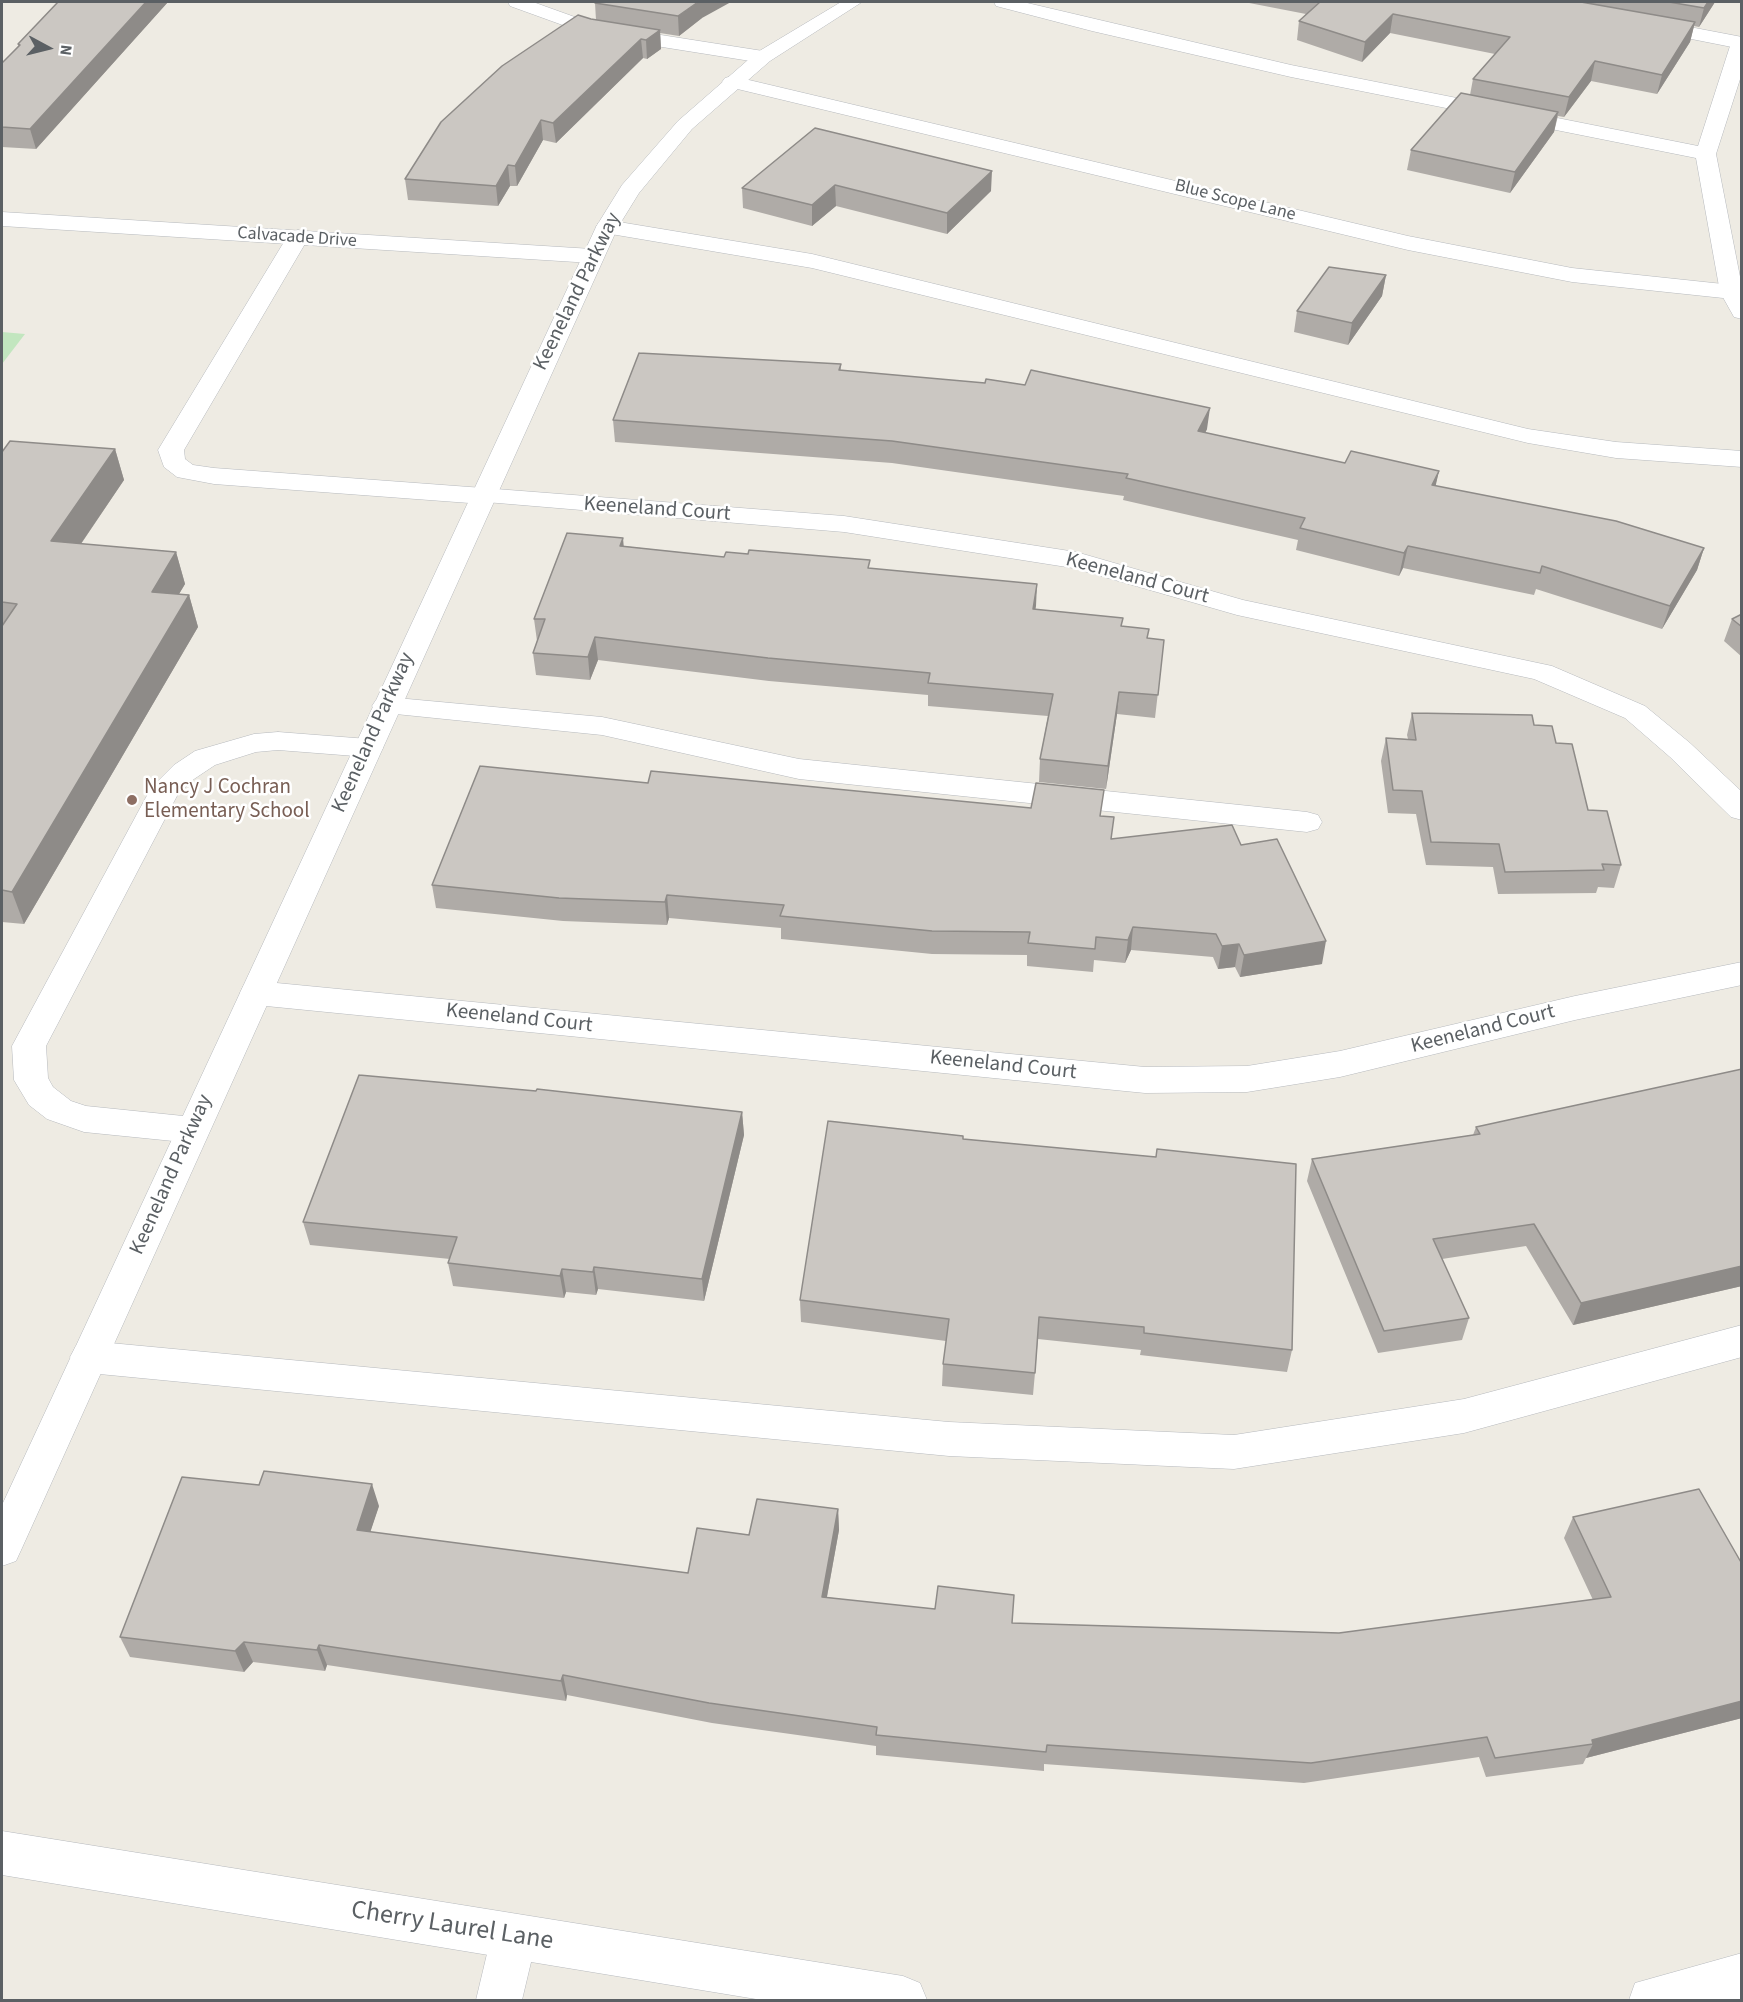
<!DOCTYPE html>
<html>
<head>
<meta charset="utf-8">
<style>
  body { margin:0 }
  #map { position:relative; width:1743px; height:2002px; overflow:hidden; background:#eeebe3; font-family:"Source Sans 3",sans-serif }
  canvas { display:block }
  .frame { position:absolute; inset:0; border:3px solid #5b6064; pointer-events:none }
  .north { position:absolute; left:18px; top:18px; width:60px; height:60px; -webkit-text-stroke:4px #fff; paint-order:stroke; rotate:97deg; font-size:16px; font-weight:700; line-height:24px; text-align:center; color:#5b6064 }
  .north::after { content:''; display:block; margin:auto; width:21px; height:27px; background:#5b6064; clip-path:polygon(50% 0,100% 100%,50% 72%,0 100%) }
</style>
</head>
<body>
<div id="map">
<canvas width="1743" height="2002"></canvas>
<div class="frame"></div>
<div class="north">N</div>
</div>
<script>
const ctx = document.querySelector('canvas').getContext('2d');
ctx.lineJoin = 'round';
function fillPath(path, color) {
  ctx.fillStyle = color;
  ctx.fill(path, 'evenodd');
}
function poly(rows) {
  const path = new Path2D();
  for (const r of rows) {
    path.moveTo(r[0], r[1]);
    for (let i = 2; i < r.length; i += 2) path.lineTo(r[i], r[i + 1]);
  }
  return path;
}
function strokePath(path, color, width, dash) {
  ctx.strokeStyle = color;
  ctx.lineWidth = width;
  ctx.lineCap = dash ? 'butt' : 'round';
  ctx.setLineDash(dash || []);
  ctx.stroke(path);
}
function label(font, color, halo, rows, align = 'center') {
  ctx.font = font + ' "Source Sans 3",sans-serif';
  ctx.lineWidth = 5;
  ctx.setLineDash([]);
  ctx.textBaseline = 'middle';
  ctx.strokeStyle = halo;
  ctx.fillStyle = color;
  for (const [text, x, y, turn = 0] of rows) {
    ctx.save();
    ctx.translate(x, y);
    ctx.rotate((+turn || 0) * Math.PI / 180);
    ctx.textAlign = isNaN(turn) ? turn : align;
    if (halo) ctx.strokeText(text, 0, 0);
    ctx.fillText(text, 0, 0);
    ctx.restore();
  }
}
fillPath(poly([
  [2,332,25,334,2,364]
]), '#c2e6bf');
const service = poly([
  [508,2,533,2,597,25,763,51,773,57,763,63,593,36,510,6,508,2],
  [994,2,1023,2,1291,65,1698,146,1731,43,1734,39,1742,37,1742,73,1716,154,1742,287,1742,319,1734,317,1720,292,1696,158,1291,77,1092,31,996,6,994,2],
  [607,220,812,254,1528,429,1616,442,1742,451,1742,467,1616,458,1528,443,812,268,599,232,596,227,599,222,607,220],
  [298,230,306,232,309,237,184,450,185,459,193,465,214,468,483,488,492,491,496,496,492,501,483,504,214,484,177,477,164,467,158,450,287,237,290,232,298,230],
  [386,697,602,717,799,759,1307,812,1318,815,1322,822,1318,829,1307,832,799,779,602,735,376,712,372,706,376,700,386,697],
  [278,732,368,739,378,741,383,748,378,755,368,757,278,750,256,752,215,765,194,779,178,794,46,1046,48,1078,53,1087,71,1101,86,1106,193,1117,205,1121,210,1130,205,1139,193,1143,84,1132,47,1119,29,1105,14,1080,12,1046,151,788,174,765,195,751,254,734,278,732],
  [1742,1325,1742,1357,1464,1433,1234,1469,949,1456,89,1373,76,1368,70,1357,76,1346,89,1341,949,1422,1234,1435,1464,1399,1742,1325],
  [514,1914,530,1921,537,1937,522,2000,476,2000,491,1937,498,1921,514,1914]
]);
const minor = poly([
  [1648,19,1742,37,1742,49,1641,29,1639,25,1641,21,1648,19],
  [732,76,1408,236,1572,268,1742,286,1742,300,1572,282,1408,250,725,86,722,82,725,78,732,76],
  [2,212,592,249,600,251,603,256,600,261,592,263,2,226,2,212],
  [483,488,844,516,1076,552,1243,600,1552,666,1645,706,1690,743,1742,792,1742,820,1731,817,1670,757,1625,718,1534,679,1237,615,1073,568,844,532,474,501,470,496,474,491,483,488],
  [1742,962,1742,985,1575,1020,1340,1077,1247,1092,1145,1093,256,1005,244,1001,240,993,244,985,256,981,1145,1067,1247,1066,1340,1051,1575,996,1742,962],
  [2,1831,903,1976,920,1983,927,2000,762,2000,2,1875,2,1831],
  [1742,1953,1742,2000,1629,2000,1635,1983,1742,1953]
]);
const tertiary = poly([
  [841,2,862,2,770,61,692,129,639,193,618,227,22,1548,16,1561,2,1566,2,1505,596,227,622,185,678,121,756,53,841,2]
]);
strokePath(service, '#b6b9bd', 1);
strokePath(minor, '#b6b9bd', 1);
strokePath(tertiary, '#b6b9bd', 1);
fillPath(service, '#fff');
fillPath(minor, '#fff');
fillPath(tertiary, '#fff');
fillPath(poly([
  [58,2,168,2,36,149,2,147,2,63,18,46,18,44],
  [1244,2,1715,2,1699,27,1694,26,1690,42,1657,94,1591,81,1564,117,1558,116,1554,132,1510,193,1407,170,1411,150,1470,95,1473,79,1495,54,1390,33,1362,62,1297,40,1299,21,1306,14],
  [595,3,702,18,679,36,660,33,661,49,647,59,643,58,556,143,543,140,517,186,510,186,498,206,408,200,405,179,596,20],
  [815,128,991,191,947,234,836,206,812,226,743,208,742,188],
  [1386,275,1382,296,1348,345,1294,332,1297,311],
  [841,364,841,370,1207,429,1205,433,1345,463,1439,471,1435,486,1704,548,1697,570,1662,629,1536,589,1534,595,1403,568,1399,576,1296,550,1298,540,1123,500,1124,496,892,463,615,442,613,420],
  [115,449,124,480,81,544,176,552,185,584,179,594,189,595,198,627,24,924,2,922,2,452],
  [623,538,623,546,724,557,870,568,1035,609,1122,626,1148,638,1164,640,1155,718,1117,714,1106,789,1039,782,1040,759,1048,716,928,706,928,695,769,681,598,660,590,680,536,675,533,653,537,641,534,619],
  [1742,614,1742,657,1724,641,1732,619],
  [1412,713,1534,725,1556,743,1588,810,1621,865,1614,888,1598,887,1596,893,1498,894,1493,867,1426,865,1416,814,1388,813,1381,761,1386,738,1408,739,1407,735],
  [648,783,1101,816,1111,839,1241,845,1322,964,1240,977,1235,967,1218,969,1213,957,1131,950,1125,963,1094,960,1093,972,1027,966,1027,955,932,954,781,939,781,928,669,918,667,925,563,921,436,908,432,885],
  [1742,1069,1742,1286,1573,1325,1526,1246,1442,1259,1469,1318,1462,1340,1378,1353,1307,1181,1312,1159,1473,1135,1476,1127],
  [742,1112,744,1135,704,1301,598,1289,596,1295,566,1292,564,1298,453,1286,448,1263,450,1259,310,1245,303,1222],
  [963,1139,1156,1157,1157,1149,1292,1350,1287,1372,1140,1355,1141,1350,1038,1339,1033,1395,942,1386,943,1364,946,1341,801,1322,800,1300],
  [379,1506,370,1532,688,1573,749,1535,838,1509,839,1530,827,1597,1012,1623,1339,1633,1593,1600,1564,1538,1573,1517,1742,1564,1742,1718,1586,1758,1583,1764,1486,1777,1479,1757,1304,1783,1044,1764,1044,1771,876,1755,876,1746,712,1723,567,1695,566,1701,327,1665,325,1671,253,1662,244,1672,130,1657,120,1637]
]), '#afaba7');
fillPath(poly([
  [146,2,168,2,36,149,30,129],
  [698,2,731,2,702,18,679,36,678,16],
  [1708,2,1715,2,1699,27,1704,8],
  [1393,14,1390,33,1362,62,1365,42],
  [1695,22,1690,42,1657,94,1662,75],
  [660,30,661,49,647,59,646,40],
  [641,39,643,58,556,143,553,123],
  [1595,61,1591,81,1564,117,1569,97],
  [1558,112,1554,132,1510,193,1515,172],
  [541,120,543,140,517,186,515,166],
  [508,165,510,186,498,206,496,186],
  [992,171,991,191,947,234,947,213],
  [835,185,836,206,812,226,812,205],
  [1386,275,1382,296,1348,345,1352,323],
  [1210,408,1207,429,1195,453,1198,431],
  [115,449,124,480,61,573,51,541],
  [1439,471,1434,493,1432,485],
  [623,538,625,560,620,546],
  [1408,546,1403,568,1399,576,1404,553],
  [1704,548,1697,570,1662,629,1670,606],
  [176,552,185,584,161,624,152,592],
  [1037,584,1036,606,1032,632,1033,609],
  [189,595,198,627,24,924,12,892],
  [595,637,598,660,590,680,588,657],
  [1119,692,1117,714,1106,789,1108,766],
  [667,895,669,918,667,925,665,902],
  [1133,927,1131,950,1125,963,1128,940],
  [1326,941,1322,964,1240,977,1244,955],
  [1239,944,1235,967,1218,969,1222,946],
  [742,1112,744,1135,704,1301,702,1279],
  [1742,1266,1742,1286,1573,1325,1581,1303],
  [594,1267,598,1289,596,1295,593,1272],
  [562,1269,566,1292,564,1298,560,1276],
  [372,1484,379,1506,364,1551,357,1530],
  [838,1509,839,1530,823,1618,822,1597],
  [244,1642,253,1662,244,1672,235,1651],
  [319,1645,327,1665,325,1671,317,1650],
  [563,1675,567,1695,566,1701,561,1681],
  [1742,1701,1742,1718,1586,1758,1593,1744,1592,1740]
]), '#8e8b88');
const building = poly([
  [58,2,146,2,30,129,2,127,2,63,20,45,18,44,58,2],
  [597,2,698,2,678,16,595,3,597,2],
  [1320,2,1581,2,1695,22,1662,75,1595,61,1569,97,1473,79,1510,37,1393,14,1365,42,1299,21,1320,2],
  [1669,2,1708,2,1704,8,1669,2],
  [578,15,591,19,660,30,646,40,641,39,553,123,541,120,515,166,508,165,496,186,405,179,441,122,502,66,578,15],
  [1461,93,1558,112,1515,172,1411,150,1461,93],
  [815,128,992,171,947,213,835,185,812,205,742,188,815,128],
  [1329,267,1386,275,1352,323,1297,311,1329,267],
  [639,353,841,364,839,370,985,383,986,379,1025,385,1031,370,1210,408,1198,431,1345,463,1351,451,1439,471,1432,485,1616,521,1704,548,1670,606,1542,566,1540,573,1408,546,1404,553,1300,528,1305,518,1126,478,1128,474,892,441,613,420,639,353],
  [10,441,115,449,51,541,176,552,152,592,189,595,12,892,2,890,2,626,17,604,2,602,2,452,10,441],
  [567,533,623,538,620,546,724,557,726,552,748,554,749,550,870,560,868,568,1037,584,1033,609,1123,618,1121,626,1149,629,1147,638,1164,640,1158,695,1119,692,1108,766,1040,759,1053,694,928,683,930,673,768,658,595,637,588,657,533,653,545,619,534,619,567,533],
  [1742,614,1742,627,1732,619,1742,614],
  [1412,713,1532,715,1534,725,1552,726,1556,743,1572,744,1588,810,1607,811,1621,865,1602,864,1604,870,1505,872,1499,844,1431,842,1422,791,1393,790,1386,738,1416,740,1412,713],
  [480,766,648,783,651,771,1031,808,1036,783,1104,790,1100,816,1114,817,1111,839,1232,825,1241,845,1277,839,1326,941,1244,955,1239,944,1222,946,1216,934,1133,927,1128,940,1096,937,1095,949,1028,943,1030,932,932,931,780,916,784,905,667,895,665,902,559,898,432,885,480,766],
  [1742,1069,1742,1266,1581,1303,1534,1224,1433,1239,1469,1318,1384,1331,1312,1159,1480,1134,1476,1127,1742,1069],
  [359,1075,536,1091,537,1089,742,1112,702,1279,594,1267,593,1272,562,1269,560,1276,448,1263,457,1237,303,1222,359,1075],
  [828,1121,963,1136,963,1139,1156,1157,1157,1149,1296,1164,1292,1350,1144,1333,1144,1327,1039,1317,1035,1373,943,1364,949,1319,800,1300,828,1121],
  [264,1471,372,1484,357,1530,688,1573,697,1528,749,1535,757,1499,838,1509,822,1597,935,1609,938,1586,1014,1595,1012,1623,1339,1633,1611,1597,1573,1517,1699,1489,1742,1564,1742,1701,1592,1740,1593,1744,1495,1758,1487,1737,1311,1763,1047,1745,1046,1752,876,1735,877,1727,709,1703,563,1675,561,1681,319,1645,317,1650,244,1642,235,1651,120,1637,182,1477,259,1485,264,1471]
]);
fillPath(building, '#cbc7c2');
strokePath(building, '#8e8b88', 1.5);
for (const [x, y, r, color] of [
  [132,800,6,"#8d6e63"]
]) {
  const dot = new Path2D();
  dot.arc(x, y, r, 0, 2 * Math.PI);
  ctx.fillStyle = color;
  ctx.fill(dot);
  strokePath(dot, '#fff', 2);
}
label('18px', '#5b6064', '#fff', [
  ["Blue Scope Lane",1235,201,14],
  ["Calvacade Drive",297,238,4]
]);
label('21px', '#5b6064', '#fff', [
  ["Keeneland Parkway",578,292,-64],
  ["Keeneland Court",657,510,4],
  ["Keeneland Court",1137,579,15],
  ["Keeneland Parkway",374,733,-66],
  ["Keeneland Court",519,1019,6],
  ["Keeneland Court",1483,1030,-14],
  ["Keeneland Court",1003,1066,6],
  ["Keeneland Parkway",172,1175,-66]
]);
label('21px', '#785e54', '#fff', [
  ["Nancy J Cochran",144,788],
  ["Elementary School",144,812]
], 'left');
label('26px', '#5b6064', '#fff', [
  ["Cherry Laurel Lane",452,1927,9]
]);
</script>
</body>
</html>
